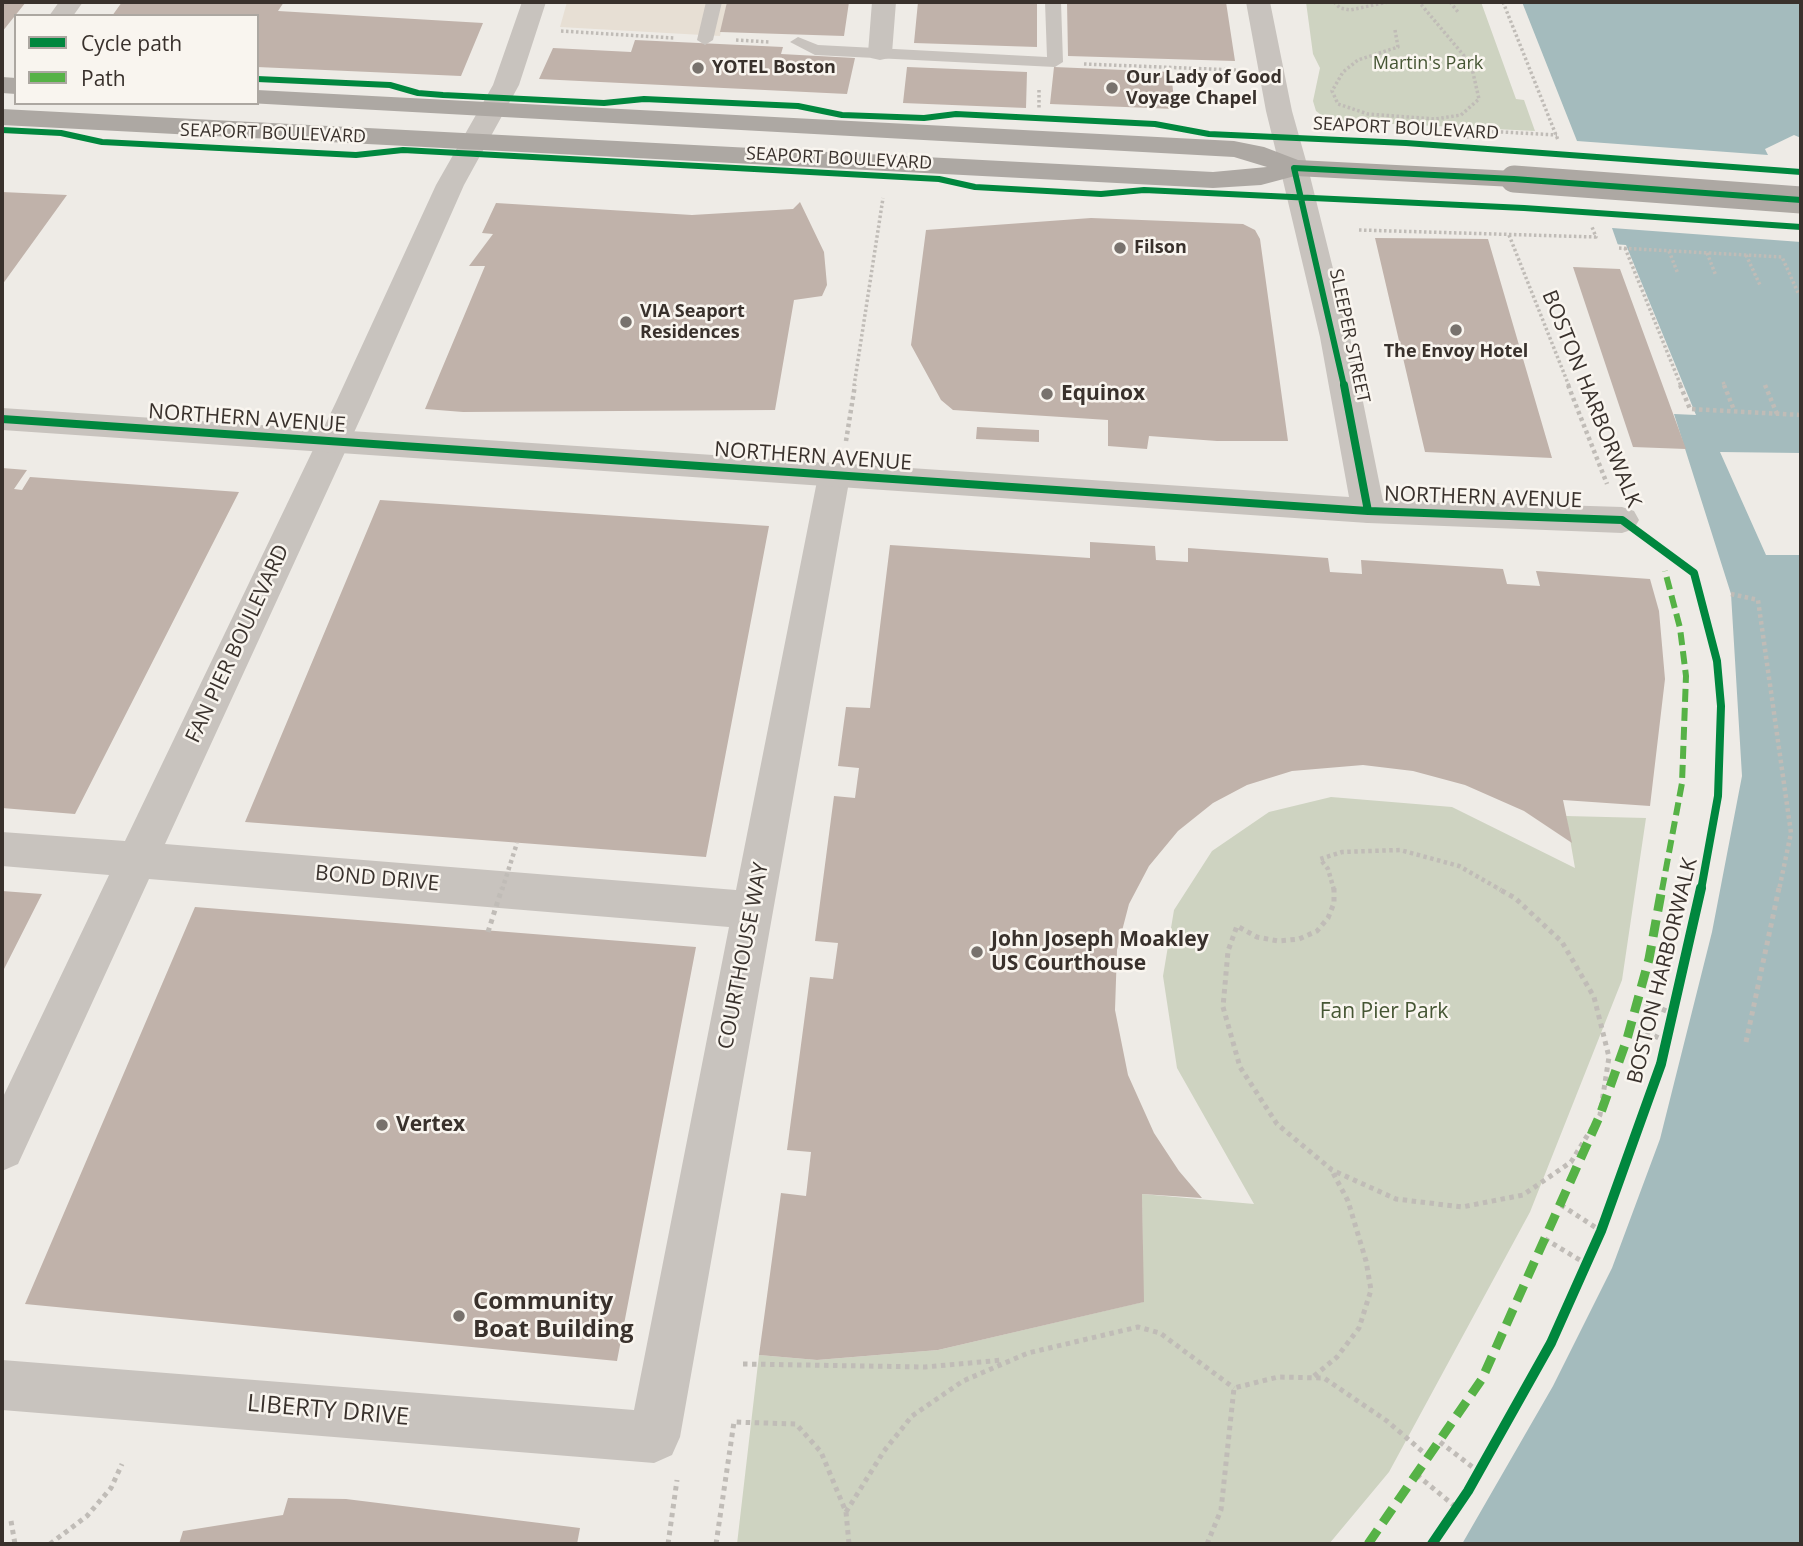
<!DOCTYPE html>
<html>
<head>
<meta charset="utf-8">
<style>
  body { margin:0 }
  #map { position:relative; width:1803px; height:1546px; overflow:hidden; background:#eeebe6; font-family:"Open Sans",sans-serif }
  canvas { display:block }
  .frame { position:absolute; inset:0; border:4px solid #39312c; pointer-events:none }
  .legend { position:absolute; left:14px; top:14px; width:245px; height:91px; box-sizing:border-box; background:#f9f5ef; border:2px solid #aca7a1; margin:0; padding:9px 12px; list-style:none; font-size:21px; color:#39312c }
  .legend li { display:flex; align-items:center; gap:14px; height:35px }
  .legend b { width:35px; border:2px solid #aca7a1 }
</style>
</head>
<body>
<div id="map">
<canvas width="1803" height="1546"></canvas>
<div class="frame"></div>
<ul class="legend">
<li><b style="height:9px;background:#00873e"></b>Cycle path</li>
<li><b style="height:9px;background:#56b246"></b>Path</li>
</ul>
</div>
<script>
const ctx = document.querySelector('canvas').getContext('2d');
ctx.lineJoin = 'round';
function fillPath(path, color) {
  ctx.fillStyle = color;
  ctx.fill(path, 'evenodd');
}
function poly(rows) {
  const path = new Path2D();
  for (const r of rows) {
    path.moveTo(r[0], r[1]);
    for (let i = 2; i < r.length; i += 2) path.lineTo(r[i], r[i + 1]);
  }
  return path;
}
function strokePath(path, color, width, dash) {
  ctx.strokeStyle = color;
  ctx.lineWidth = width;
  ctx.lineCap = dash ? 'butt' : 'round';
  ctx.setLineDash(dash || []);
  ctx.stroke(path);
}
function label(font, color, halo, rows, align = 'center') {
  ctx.font = font + ' "Open Sans",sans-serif';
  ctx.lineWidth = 5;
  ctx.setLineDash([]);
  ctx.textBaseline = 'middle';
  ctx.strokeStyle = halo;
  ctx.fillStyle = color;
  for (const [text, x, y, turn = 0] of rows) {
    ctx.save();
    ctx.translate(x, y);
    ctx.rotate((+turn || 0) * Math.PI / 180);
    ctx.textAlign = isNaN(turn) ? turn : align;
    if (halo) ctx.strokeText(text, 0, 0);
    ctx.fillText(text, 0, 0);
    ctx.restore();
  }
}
fillPath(poly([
  [1306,2,1481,2,1516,99,1524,100,1535,131,1335,121,1324,117,1316,111,1313,101,1320,68,1313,54],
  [1331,797,1452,807,1575,868,1566,816,1646,818,1622,980,1530,1212,1389,1472,1329,1544,737,1544,759,1355,817,1360,938,1350,1143,1302,1142,1194,1254,1204,1177,1068,1163,976,1174,910,1212,851,1269,812]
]), '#ced3c1');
fillPath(poly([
  [567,2,727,2,720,36,560,27]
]), '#e7dfd4');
fillPath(poly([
  [1517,2,1801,2,1801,1544,1462,1544,1553,1386,1612,1268,1660,1139,1712,932,1742,776,1731,594,1674,414,1696,415,1626,245,1612,244]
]), '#a4bbbd');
fillPath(poly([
  [1514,2,1522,2,1577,141,1768,155,1765,149,1794,135,1801,138,1801,242,1612,228,1619,248,1608,246],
  [1720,452,1801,453,1801,555,1766,555]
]), '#eeebe6');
fillPath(poly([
  [2,2,26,2,2,32],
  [122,2,284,2,278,11,483,23,461,76,257,67,257,16,112,16],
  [727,2,849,2,844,36,720,32],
  [918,2,1037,2,1037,47,914,43],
  [1067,2,1226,2,1235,61,1068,56],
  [635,40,783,47,781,54,855,58,847,94,539,79,553,48,631,52],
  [907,67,1027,72,1026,108,903,103],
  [1054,67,1171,72,1175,109,1050,104],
  [2,192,67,195,2,285],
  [800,202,824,252,827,285,822,296,794,300,775,410,463,412,425,409,485,266,469,266,493,234,482,233,496,203,692,215,793,209],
  [1091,218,1243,224,1255,230,1260,239,1288,441,1217,441,1149,436,1147,449,1108,446,1108,420,953,410,941,400,911,345,926,230],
  [1375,238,1488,239,1552,458,1425,452],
  [1573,267,1620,269,1686,449,1633,447],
  [977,427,1039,430,1039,442,976,439],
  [2,468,27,470,14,489,22,490,30,477,239,492,75,814,2,808],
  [380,500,769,526,706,857,245,822],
  [1090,542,1155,546,1156,560,1188,562,1188,548,1328,558,1330,572,1362,574,1361,560,1503,569,1507,584,1540,586,1536,571,1650,579,1659,611,1665,679,1650,806,1563,800,1572,843,1524,811,1465,785,1413,771,1363,765,1292,771,1247,785,1213,803,1178,831,1149,866,1129,904,1117,950,1115,1010,1128,1075,1154,1133,1179,1171,1202,1198,1142,1194,1144,1302,938,1350,817,1360,759,1355,781,1193,806,1196,811,1152,787,1150,810,977,833,979,838,943,815,941,834,796,855,798,859,768,838,766,846,707,870,708,890,545,1090,558],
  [2,891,42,894,2,973],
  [195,907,696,947,617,1361,25,1304],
  [288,1498,346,1499,580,1528,577,1544,179,1544,183,1531,283,1515]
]), '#c0b2aa');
strokePath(poly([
  [1334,2,1340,8,1350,10,1388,2],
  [1450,2,1458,12],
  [1503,2,1558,140],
  [1395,30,1398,47,1358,60,1343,72,1332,91,1338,104,1368,114,1435,119,1461,115,1479,99,1471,64,1419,2],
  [561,31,674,38],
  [736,40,769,42],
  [1084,64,1236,70],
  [1039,90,1039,109],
  [1467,139,1465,130,1557,135],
  [1359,230,1596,237,1592,227],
  [1509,235,1569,386],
  [1619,248,1782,257,1799,295],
  [1625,248,1681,386],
  [1669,251,1678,274],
  [1707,253,1716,276],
  [1746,255,1760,285],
  [1723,382,1725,386],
  [854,386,883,198]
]), '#c0bcb7', 3.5, [2.5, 2.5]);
strokePath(poly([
  [1568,385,1607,484],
  [1680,385,1690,409,1801,415],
  [1724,385,1734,410],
  [1765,385,1777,414],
  [846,441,855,385],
  [1651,542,1694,573,1717,661,1721,706,1718,796,1701,890],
  [1731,594,1758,600,1791,833,1779,890],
  [1334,890,1328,869,1320,859,1342,852,1400,850,1459,866,1501,890]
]), '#c0bcb7', 4.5, [3.5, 3.5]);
strokePath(poly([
  [1334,888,1334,903,1328,918,1317,931,1299,939,1278,941,1257,937,1237,926,1228,951,1223,1007,1240,1067,1277,1124,1332,1170,1396,1199,1462,1207,1523,1195,1571,1162,1600,1115,1609,1057,1594,997,1562,942,1515,898,1497,888],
  [1637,999,1674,1014],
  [1630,1024,1667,1042],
  [1746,1042,1779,888],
  [1561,1205,1601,1231],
  [1545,1239,1588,1265],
  [743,1364,925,1367,1003,1360],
  [1314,1376,1337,1357,1359,1328,1371,1290,1366,1261,1348,1201,1332,1171],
  [1440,1442,1479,1472],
  [1417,1475,1457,1508],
  [846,1512,884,1451,912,1416,963,1381,1028,1353,1138,1327,1160,1333,1234,1388],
  [11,1521,15,1544],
  [50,1544,87,1516,111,1488,122,1464],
  [668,1544,677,1480],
  [716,1544,734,1422,796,1424,821,1452,846,1512,849,1544],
  [1207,1544,1221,1510,1234,1388,1278,1377,1324,1378,1387,1421,1430,1458],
  [1432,1544,1468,1491,1501,1434,1551,1343,1588,1265,1661,1064,1702,888]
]), '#c0bcb7', 5, [4.5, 4.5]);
fillPath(poly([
  [706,2,722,2,713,40,705,45,697,40,706,2],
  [1045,2,1061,2,1063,62,1055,67,815,55,790,42,798,37,818,45,1047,57,1045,2]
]), '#c8c3be');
fillPath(poly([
  [522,2,546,2,519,85,464,185,368,402,165,844,736,890,818,476,822,468,834,464,846,468,850,476,680,1437,672,1455,654,1463,2,1410,2,1360,634,1410,729,927,149,879,18,1164,2,1171,2,1099,109,875,2,866,2,832,125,841,336,402,436,185,493,85,522,2],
  [872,2,896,2,892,53,889,58,880,60,871,58,868,53,872,2],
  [1246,2,1270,2,1292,111,1308,168,1304,174,1294,176,1284,174,1280,168,1266,111,1246,2],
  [1368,499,1622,507,1634,511,1639,520,1634,529,1622,533,1368,523,1356,520,1351,511,1356,502,1368,499]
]), '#c8c3be');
fillPath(poly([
  [59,2,83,2,73,16,49,16,59,2],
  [1294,160,1304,162,1308,168,1350,337,1385,511,1380,520,1368,523,2,430,2,408,1349,497,1320,337,1280,168,1284,162,1294,160]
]), '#c8c3be');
fillPath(poly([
  [2,77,16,78,16,94,2,93,2,77],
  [257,90,1234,141,1264,147,1298,160,1514,171,1524,173,1528,179,1524,185,1514,187,1295,176,1261,185,1213,188,2,125,2,109,1213,172,1267,167,1234,157,248,103,257,103,257,90]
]), '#ada8a3');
strokePath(poly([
  [502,890,517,843]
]), '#c0bcb7', 4.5, [3.5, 3.5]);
strokePath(poly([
  [488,932,502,888]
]), '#c0bcb7', 5, [4.5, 4.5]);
strokePath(poly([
  [1514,179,1801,200]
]), '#ada8a3', 27);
strokePath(poly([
  [1662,890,1682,783,1686,676,1680,628,1665,571]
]), '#56b246', 6, [13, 6]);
strokePath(poly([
  [1368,1544,1482,1379,1600,1115,1627,1039,1649,959,1662,888]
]), '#56b246', 9, [17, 9]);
strokePath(poly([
  [257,79,390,85,418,93,443,95,604,103,644,99,798,106,842,115,924,118,956,114,1155,124,1209,134,1406,143,1801,172],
  [2,130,61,133,102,142,356,155,403,150,939,179,975,187,1101,194,1144,190,1524,208,1801,227],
  [1344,386,1294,168,1514,179,1801,200]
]), '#00873e', 6);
strokePath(poly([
  [1344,385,1368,511],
  [2,419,1368,511,1622,520,1694,573,1717,661,1721,706,1718,796,1701,890]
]), '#00873e', 8);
strokePath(poly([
  [1432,1544,1468,1491,1551,1343,1601,1231,1661,1064,1701,888]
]), '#00873e', 10);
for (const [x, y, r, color] of [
  [698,68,7,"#78726d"],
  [1112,88,7,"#78726d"],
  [1120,248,7,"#78726d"],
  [626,322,7,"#78726d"],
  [1456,330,7,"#78726d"],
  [1047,394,7,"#78726d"],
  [977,952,7,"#78726d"],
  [382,1125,7,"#78726d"],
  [459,1316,7,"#78726d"]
]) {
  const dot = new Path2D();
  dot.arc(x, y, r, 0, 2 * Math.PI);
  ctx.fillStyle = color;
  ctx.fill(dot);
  strokePath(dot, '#f9f5ef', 2.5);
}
label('18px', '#455533', '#f9f5ef', [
  ["Martin's Park",1428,64]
]);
label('bold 18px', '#39312c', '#f9f5ef', [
  ["YOTEL Boston",712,68],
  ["Our Lady of Good",1126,78],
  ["Voyage Chapel",1126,99],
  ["Filson",1134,248],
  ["VIA Seaport",640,312],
  ["Residences",640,333],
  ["The Envoy Hotel",1456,352,"center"]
], 'left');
label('18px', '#39312c', '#f9f5ef', [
  ["SEAPORT BOULEVARD",1406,129,3],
  ["SEAPORT BOULEVARD",273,134,2],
  ["SEAPORT BOULEVARD",839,159,3],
  ["SLEEPER STREET",1349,336,78]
]);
label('bold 21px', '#39312c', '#f9f5ef', [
  ["Equinox",1061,394],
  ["John Joseph Moakley",991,940],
  ["US Courthouse",991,964],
  ["Vertex",396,1125]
], 'left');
label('21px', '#39312c', '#f9f5ef', [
  ["BOSTON HARBORWALK",1591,399,68],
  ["NORTHERN AVENUE",247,419,4],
  ["NORTHERN AVENUE",813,457,4],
  ["NORTHERN AVENUE",1483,498,2],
  ["FAN PIER BOULEVARD",238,644,-65],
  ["BOND DRIVE",377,879,5],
  ["COURTHOUSE WAY",744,956,-79],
  ["BOSTON HARBORWALK",1663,971,-76]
]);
label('21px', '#455533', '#f9f5ef', [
  ["Fan Pier Park",1384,1012]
]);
label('bold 24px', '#39312c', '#f9f5ef', [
  ["Community",473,1302],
  ["Boat Building",473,1330]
], 'left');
label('24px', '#39312c', '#f9f5ef', [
  ["LIBERTY DRIVE",328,1411,5]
]);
</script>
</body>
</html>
